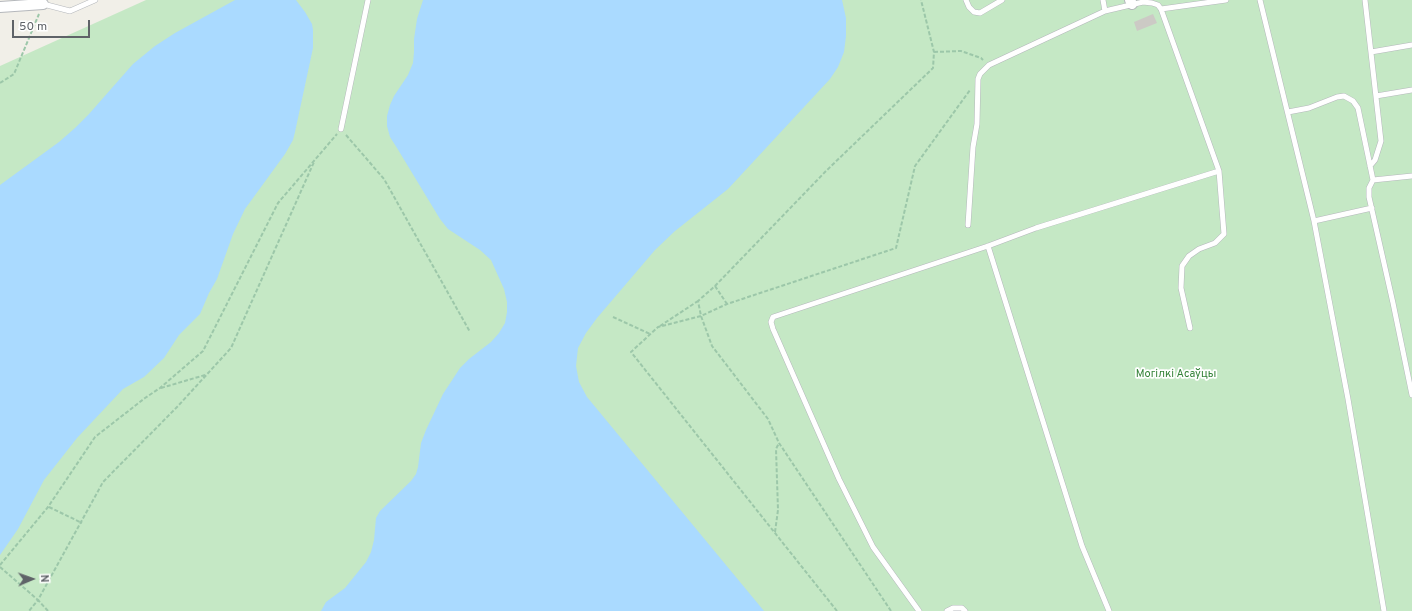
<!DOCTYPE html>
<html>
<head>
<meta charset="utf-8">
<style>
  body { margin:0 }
  #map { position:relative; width:1412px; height:611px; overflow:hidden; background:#f1efe8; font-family:Overpass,sans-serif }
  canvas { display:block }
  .north { position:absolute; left:12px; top:559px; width:40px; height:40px; -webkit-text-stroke:3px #fff; paint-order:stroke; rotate:88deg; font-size:11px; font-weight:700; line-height:16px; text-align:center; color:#5f6368 }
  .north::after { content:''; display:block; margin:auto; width:14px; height:18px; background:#5f6368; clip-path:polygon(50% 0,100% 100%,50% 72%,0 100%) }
  .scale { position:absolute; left:12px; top:20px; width:78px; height:18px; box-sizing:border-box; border:2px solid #5f6368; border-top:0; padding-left:5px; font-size:12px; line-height:14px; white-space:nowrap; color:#5f6368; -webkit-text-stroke:3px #fff; paint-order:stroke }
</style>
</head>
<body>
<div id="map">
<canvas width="1412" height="611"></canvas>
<div class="north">N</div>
<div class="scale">50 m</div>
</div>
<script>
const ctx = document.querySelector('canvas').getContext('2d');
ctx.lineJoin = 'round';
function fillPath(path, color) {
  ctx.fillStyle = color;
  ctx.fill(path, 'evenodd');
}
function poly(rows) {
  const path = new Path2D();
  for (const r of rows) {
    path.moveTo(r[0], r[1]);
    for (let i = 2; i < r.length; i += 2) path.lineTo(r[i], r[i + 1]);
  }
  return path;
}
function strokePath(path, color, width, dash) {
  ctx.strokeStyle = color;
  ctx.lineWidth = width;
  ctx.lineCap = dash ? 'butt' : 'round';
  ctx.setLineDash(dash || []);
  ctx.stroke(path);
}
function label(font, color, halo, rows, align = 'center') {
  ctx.font = font + ' Overpass,sans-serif';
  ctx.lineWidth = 3.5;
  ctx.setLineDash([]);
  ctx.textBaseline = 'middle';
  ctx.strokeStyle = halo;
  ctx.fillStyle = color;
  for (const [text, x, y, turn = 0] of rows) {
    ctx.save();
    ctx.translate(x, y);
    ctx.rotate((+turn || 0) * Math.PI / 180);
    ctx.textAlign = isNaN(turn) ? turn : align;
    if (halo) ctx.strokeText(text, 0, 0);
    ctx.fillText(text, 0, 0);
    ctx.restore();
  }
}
fillPath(poly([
  [146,0,1412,0,1412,611,0,611,0,66]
]), '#c5e8c5');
fillPath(poly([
  [235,0,296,0,305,12,312,24,313,30,313,48,295,132,293,140,285,154,245,209,233,234,217,279,209,293,200,314,179,335,164,358,144,377,123,389,77,438,44,480,18,529,0,555,0,185,59,142,75,128,89,114,133,64,155,46,175,33],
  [423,0,842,0,846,18,846,36,844,52,838,67,830,79,728,189,675,231,655,250,597,318,586,333,578,348,576,366,579,382,587,397,764,611,321,611,326,602,345,588,366,562,371,552,374,540,376,518,380,511,411,481,416,474,418,467,421,443,426,430,443,394,460,368,469,359,491,342,499,333,505,323,507,312,507,302,504,289,491,260,480,250,448,229,440,219,397,148,390,137,387,126,387,116,390,105,394,96,408,75,413,63,414,52,414,39,417,19]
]), '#aadaff');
fillPath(poly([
  [1153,14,1157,23,1137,31,1134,22]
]), '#cccac5');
const service = poly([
  [966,0,969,7,974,12,980,13,1002,0],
  [1103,0,1105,11,1143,2,1152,3,1158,5,1161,9],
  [1260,0,1314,221,1348,399,1384,611],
  [1365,0,1381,141,1375,160,1370,166],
  [43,4,70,11,95,0],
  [1371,52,1412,45],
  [1376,96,1412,90],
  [1288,112,1309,108,1337,97,1344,96,1353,101,1358,108,1373,180,1369,188,1369,197,1393,303,1412,395],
  [341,129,368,0],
  [1373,180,1412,176],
  [1314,221,1372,208],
  [968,225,973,147,977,124,978,79,980,74,989,65,1105,11],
  [988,246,1082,546,1109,611],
  [1190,328,1181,288,1182,266,1189,256,1199,249,1215,243,1224,234,1219,171],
  [919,611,873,547,839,479,773,329,771,322,773,317,988,246,1036,228,1219,171,1161,9,1226,0],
  [947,611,953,608,962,608,965,611]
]);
const minor = poly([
  [1130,0,1132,4],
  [0,7,43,4]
]);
strokePath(service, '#b5b8bc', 6);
strokePath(minor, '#b5b8bc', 12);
strokePath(poly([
  [934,52,961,51,981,58,983,60],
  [0,83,14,74,39,14],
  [346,135,384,179,470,332],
  [715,286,727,304],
  [613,317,650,334],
  [660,326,698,301],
  [161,388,205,375],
  [49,507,82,523],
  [775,532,778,510,776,449,779,443],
  [0,565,48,507,95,437,145,398,160,388,203,351,278,203,337,134],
  [0,567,38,600,29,611],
  [48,611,38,600,103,482,178,406,231,348,314,162],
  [837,611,631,352,658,327,701,316,727,304,896,248,915,166,970,90],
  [891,611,779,443,768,419,712,346,701,316,698,301,715,286,826,171,933,68,934,52,921,0]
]), '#9cc7a9', 2, [4, 2]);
strokePath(service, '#fff', 5);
strokePath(minor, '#fff', 10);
label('11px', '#348238', '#fff', [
  ["Могілкі Асаўцы",1176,375]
]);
</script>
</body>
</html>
